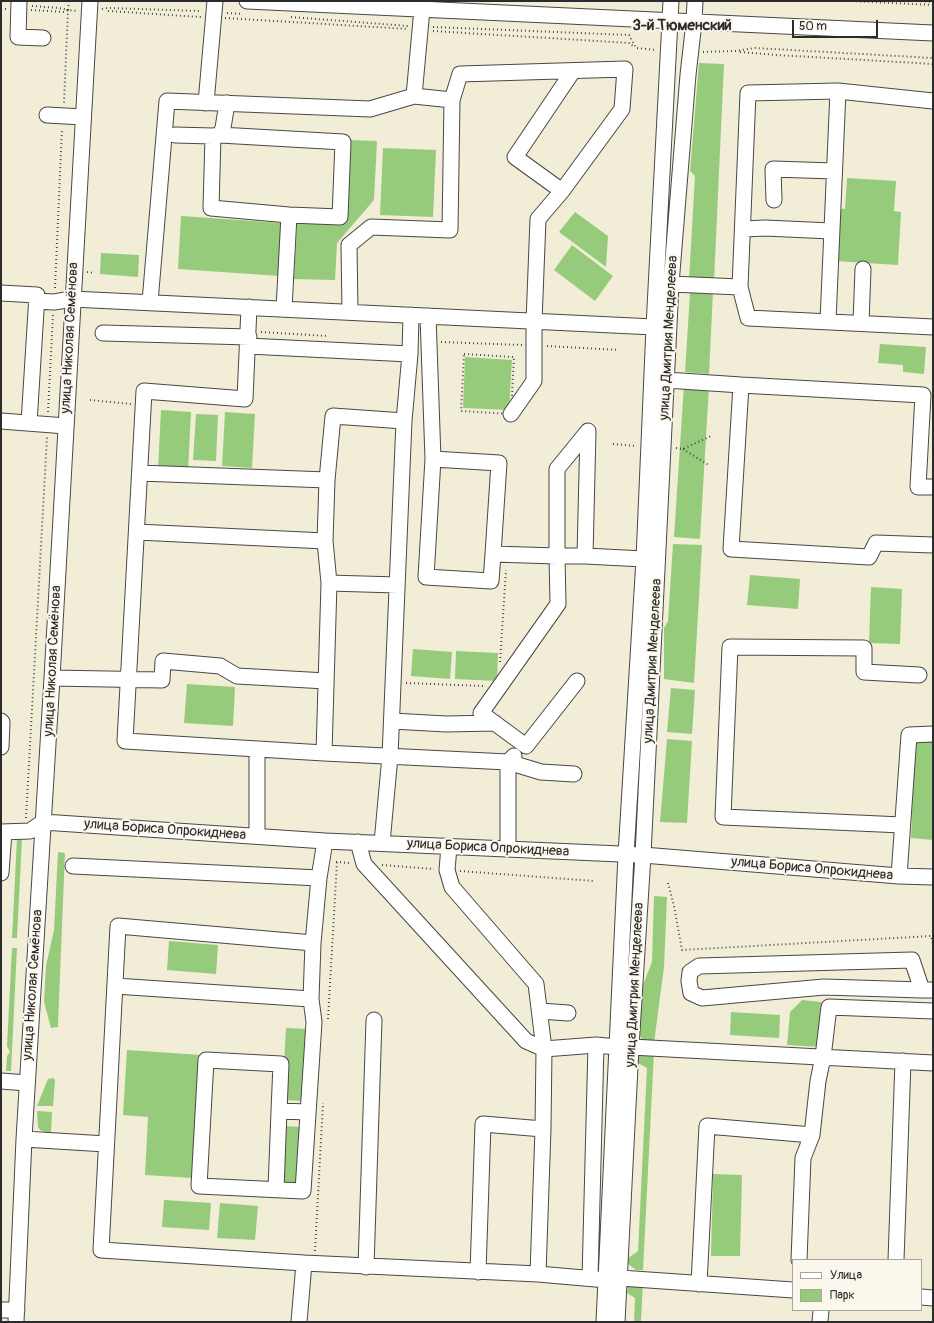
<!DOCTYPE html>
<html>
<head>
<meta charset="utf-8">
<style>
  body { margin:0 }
  #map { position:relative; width:934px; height:1323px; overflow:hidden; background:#f2edd6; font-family:Pangolin,sans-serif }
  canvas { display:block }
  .frame { position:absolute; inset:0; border:2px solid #2b2b2b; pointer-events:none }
  .legend { position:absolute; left:792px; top:1259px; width:130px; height:52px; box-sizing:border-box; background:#fbf7ec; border:1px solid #a8a59f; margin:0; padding:5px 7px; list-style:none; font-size:12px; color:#2b2b2b }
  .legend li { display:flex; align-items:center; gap:8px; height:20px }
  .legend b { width:20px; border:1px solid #a8a59f }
  .scale { position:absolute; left:792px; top:20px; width:86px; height:18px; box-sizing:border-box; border:2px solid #2b2b2b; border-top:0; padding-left:5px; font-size:12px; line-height:14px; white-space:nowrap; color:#2b2b2b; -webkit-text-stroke:3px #fbf7ec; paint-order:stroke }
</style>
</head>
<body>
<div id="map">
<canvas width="934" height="1323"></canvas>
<div class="frame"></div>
<ul class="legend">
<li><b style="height:5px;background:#fff"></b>Улица</li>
<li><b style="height:11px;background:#97cb7c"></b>Парк</li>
</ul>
<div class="scale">50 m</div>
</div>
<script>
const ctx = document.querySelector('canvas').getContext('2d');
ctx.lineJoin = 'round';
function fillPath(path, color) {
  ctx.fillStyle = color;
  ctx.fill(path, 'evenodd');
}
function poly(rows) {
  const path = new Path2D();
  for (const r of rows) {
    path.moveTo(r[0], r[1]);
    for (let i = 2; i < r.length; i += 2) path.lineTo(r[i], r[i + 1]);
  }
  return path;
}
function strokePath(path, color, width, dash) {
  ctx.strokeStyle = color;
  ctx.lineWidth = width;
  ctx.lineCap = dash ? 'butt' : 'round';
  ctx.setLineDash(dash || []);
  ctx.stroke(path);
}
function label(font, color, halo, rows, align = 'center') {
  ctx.font = font + ' Pangolin,sans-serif';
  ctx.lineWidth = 4;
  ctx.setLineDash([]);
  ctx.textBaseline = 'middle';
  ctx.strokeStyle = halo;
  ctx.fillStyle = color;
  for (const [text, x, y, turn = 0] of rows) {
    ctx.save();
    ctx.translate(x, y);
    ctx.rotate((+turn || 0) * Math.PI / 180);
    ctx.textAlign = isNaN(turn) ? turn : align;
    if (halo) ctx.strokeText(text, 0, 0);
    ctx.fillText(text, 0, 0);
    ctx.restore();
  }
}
fillPath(poly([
  [699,63,724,64,714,281,689,280,695,176,690,171],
  [350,140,377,141,374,200,337,243,335,280,294,279,297,222,345,223],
  [383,148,436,150,433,217,380,215],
  [847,178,896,181,894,211,901,212,898,265,834,261,837,208,845,209],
  [575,212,608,236,606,267,559,232],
  [181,216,283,223,280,276,178,269],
  [572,245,613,276,595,301,554,270],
  [101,253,139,255,138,277,100,274],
  [713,292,709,374,685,372,690,293],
  [880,344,926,347,924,374,903,372,903,365,878,363],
  [465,357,512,360,509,410,463,408],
  [684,385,709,386,700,539,674,537],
  [161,410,191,412,188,471,158,470],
  [225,412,255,414,252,468,222,466],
  [196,414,218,415,216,461,193,460],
  [673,544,702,545,694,683,664,679,664,628,668,621],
  [750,575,800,579,798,609,747,605],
  [871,587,902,589,900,644,869,643],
  [413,649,452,652,450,679,411,676],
  [456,651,498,653,497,681,455,679],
  [187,684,235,687,233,726,184,723],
  [671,688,695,690,692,734,667,732],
  [667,739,692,741,687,823,660,822],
  [915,742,933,742,933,840,911,838],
  [17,838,22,839,17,938,12,938],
  [58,852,65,853,58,1024,58,1027,51,1028,44,1002,46,966,54,930],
  [654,896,667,897,664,967,654,1043,643,1041,639,1034,643,985,652,962],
  [169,941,218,945,216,974,167,970],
  [12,948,17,948,11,1071,6,1071,7,1056,10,1052,7,1046],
  [802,1000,821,1002,819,1047,787,1045,790,1012],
  [731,1012,780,1015,779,1038,730,1035],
  [286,1028,307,1029,303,1101,282,1100],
  [127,1050,201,1055,193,1178,145,1175,148,1117,123,1115],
  [645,1052,654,1052,643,1270,636,1270,628,1264,628,1258,638,1251,647,1068,638,1063,638,1056],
  [53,1078,55,1080,53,1106,37,1106,48,1079],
  [37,1111,52,1112,51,1133,45,1132,40,1130,38,1127],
  [284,1126,302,1127,299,1186,281,1185],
  [713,1174,742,1175,740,1256,711,1256],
  [164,1200,211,1203,209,1230,162,1227],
  [220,1203,258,1206,255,1240,217,1238],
  [635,1281,643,1281,641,1322,634,1322,635,1298,627,1293,628,1286]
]), '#97cb7c');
const minor = poly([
  [19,1,18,37,43,38],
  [247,1,933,33],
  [414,96,422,9],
  [933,101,838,91,748,93,740,287,748,318,933,327],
  [206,103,215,1],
  [47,115,83,117],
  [175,135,213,136,220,135,223,128,227,103],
  [213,136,211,208,289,215,340,217,343,142,220,135],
  [774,200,773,169,834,171],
  [744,229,765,228,831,231],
  [671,284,740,287],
  [1,293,37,295,29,423],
  [36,301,54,302,72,299,654,327],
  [150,302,167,101,370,109,414,96,452,100,460,74,625,69,622,109,562,191,515,157,573,71],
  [249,307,245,399,144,391,125,741,324,753],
  [284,309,289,215],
  [350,312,349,245,371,227,450,230,452,100],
  [428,316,433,459],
  [828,321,838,91],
  [861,323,863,269],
  [103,333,249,337],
  [248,346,410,354],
  [666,380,741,385],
  [511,414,534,381,534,322,538,219,562,191],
  [1,421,66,426],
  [404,421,333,416,327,480,325,541,329,583,324,753,508,762,541,772,574,774],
  [140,473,327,480],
  [933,487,918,487,923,395,741,385,731,549,869,557,876,543,933,545],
  [137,532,325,541],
  [493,554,499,463,433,459,426,577,491,581,493,554,557,556,585,556,588,431,557,469,557,556,558,604,481,713,526,746,577,681],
  [585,556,644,559],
  [329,583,397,585],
  [52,678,162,680,163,661,220,666,237,676,326,681],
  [1,721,2,722,1,747],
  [392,721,446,724,495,723],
  [257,749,257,836],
  [902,825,723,817,730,647,864,648,864,672,919,675],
  [1,832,30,831,43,822,325,841,643,855,899,876,933,877],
  [358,842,364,864,526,1041,544,1049,596,1045,617,1047],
  [382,843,390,756,404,421,410,354,411,315],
  [449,847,447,870,452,887,536,984,544,1049,543,1129,538,1274],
  [508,849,508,762,514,756],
  [73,866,319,878],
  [1,873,4,832],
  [899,876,909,735,933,734],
  [313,943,118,926,101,1250,304,1263,538,1274,607,1280],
  [115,986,311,999,314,1022,303,1191,199,1186,206,1060,281,1064,279,1111,308,1112],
  [922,990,912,960,699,966,690,972,689,981,691,993,702,998,824,987,922,990,933,990],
  [311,999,313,943,319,878,325,841],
  [540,1011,568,1013],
  [631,1047,933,1063],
  [1,1081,27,1083],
  [24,1139,106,1144],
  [276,1189,279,1111],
  [799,1260,803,1158,812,1135,818,1081,823,1057,829,1007,933,1011],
  [896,1260,903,1061],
  [366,1267,374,1020],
  [478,1272,483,1124,543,1129],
  [590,1278,596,1045],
  [620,1278,793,1290],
  [699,1284,707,1126,812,1135],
  [921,1297,933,1298],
  [1,1310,17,1310],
  [16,1322,24,1139,52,678,90,1],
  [299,1322,304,1263],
  [604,1322,626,855,644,559,654,327,671,1],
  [617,1322,631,1047,643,855,671,284,688,75,694,22,695,1],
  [820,1322,821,1310]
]);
strokePath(minor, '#494845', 17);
strokePath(poly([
  [852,1,933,5],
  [917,1,933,2],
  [32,6,59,8,68,10,64,103],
  [1,9,6,9],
  [102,9,108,8,201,11],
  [31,10,64,12,68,10,77,11],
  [68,10,69,1],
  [108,11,201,17],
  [227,13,243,14],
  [291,17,408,26],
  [225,18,408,29],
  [433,27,629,35,636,48,656,50],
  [433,31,630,43,634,47],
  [703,52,735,51,755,48,933,58],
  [740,52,777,55,933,64],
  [87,272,95,273],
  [55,288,62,129],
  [261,332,328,336],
  [441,342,522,345],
  [547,346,619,350],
  [464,354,514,357,511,414,461,411,464,354],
  [90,400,131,404],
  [48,412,53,315],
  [613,444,636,446],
  [676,448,683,449,711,436],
  [683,449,710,466],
  [500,662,506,570],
  [406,683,484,686],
  [26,818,47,437],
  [336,862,350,863],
  [382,865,434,869],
  [460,871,594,881],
  [668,883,674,906,682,950,931,936,933,945],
  [328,1019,337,862],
  [315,1251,323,1103]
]), '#494845', 2, [1, 3]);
strokePath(minor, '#fff', 15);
label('14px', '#2b2b2b', '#fbf7ec', [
  ["улица Николая Семёнова",70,338,-87],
  ["улица Дмитрия Менделеева",669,338,-87],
  ["улица Николая Семёнова",53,661,-87],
  ["улица Дмитрия Менделеева",653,661,-87],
  ["улица Бориса Опрокиднева",165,830,4],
  ["улица Бориса Опрокиднева",488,848,3],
  ["улица Бориса Опрокиднева",812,869,5],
  ["улица Николая Семёнова",33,985,-86],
  ["улица Дмитрия Менделеева",635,985,-87]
]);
label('bold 15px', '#2b2b2b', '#fbf7ec', [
  ["3-й Тюменский",682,26]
]);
</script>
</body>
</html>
